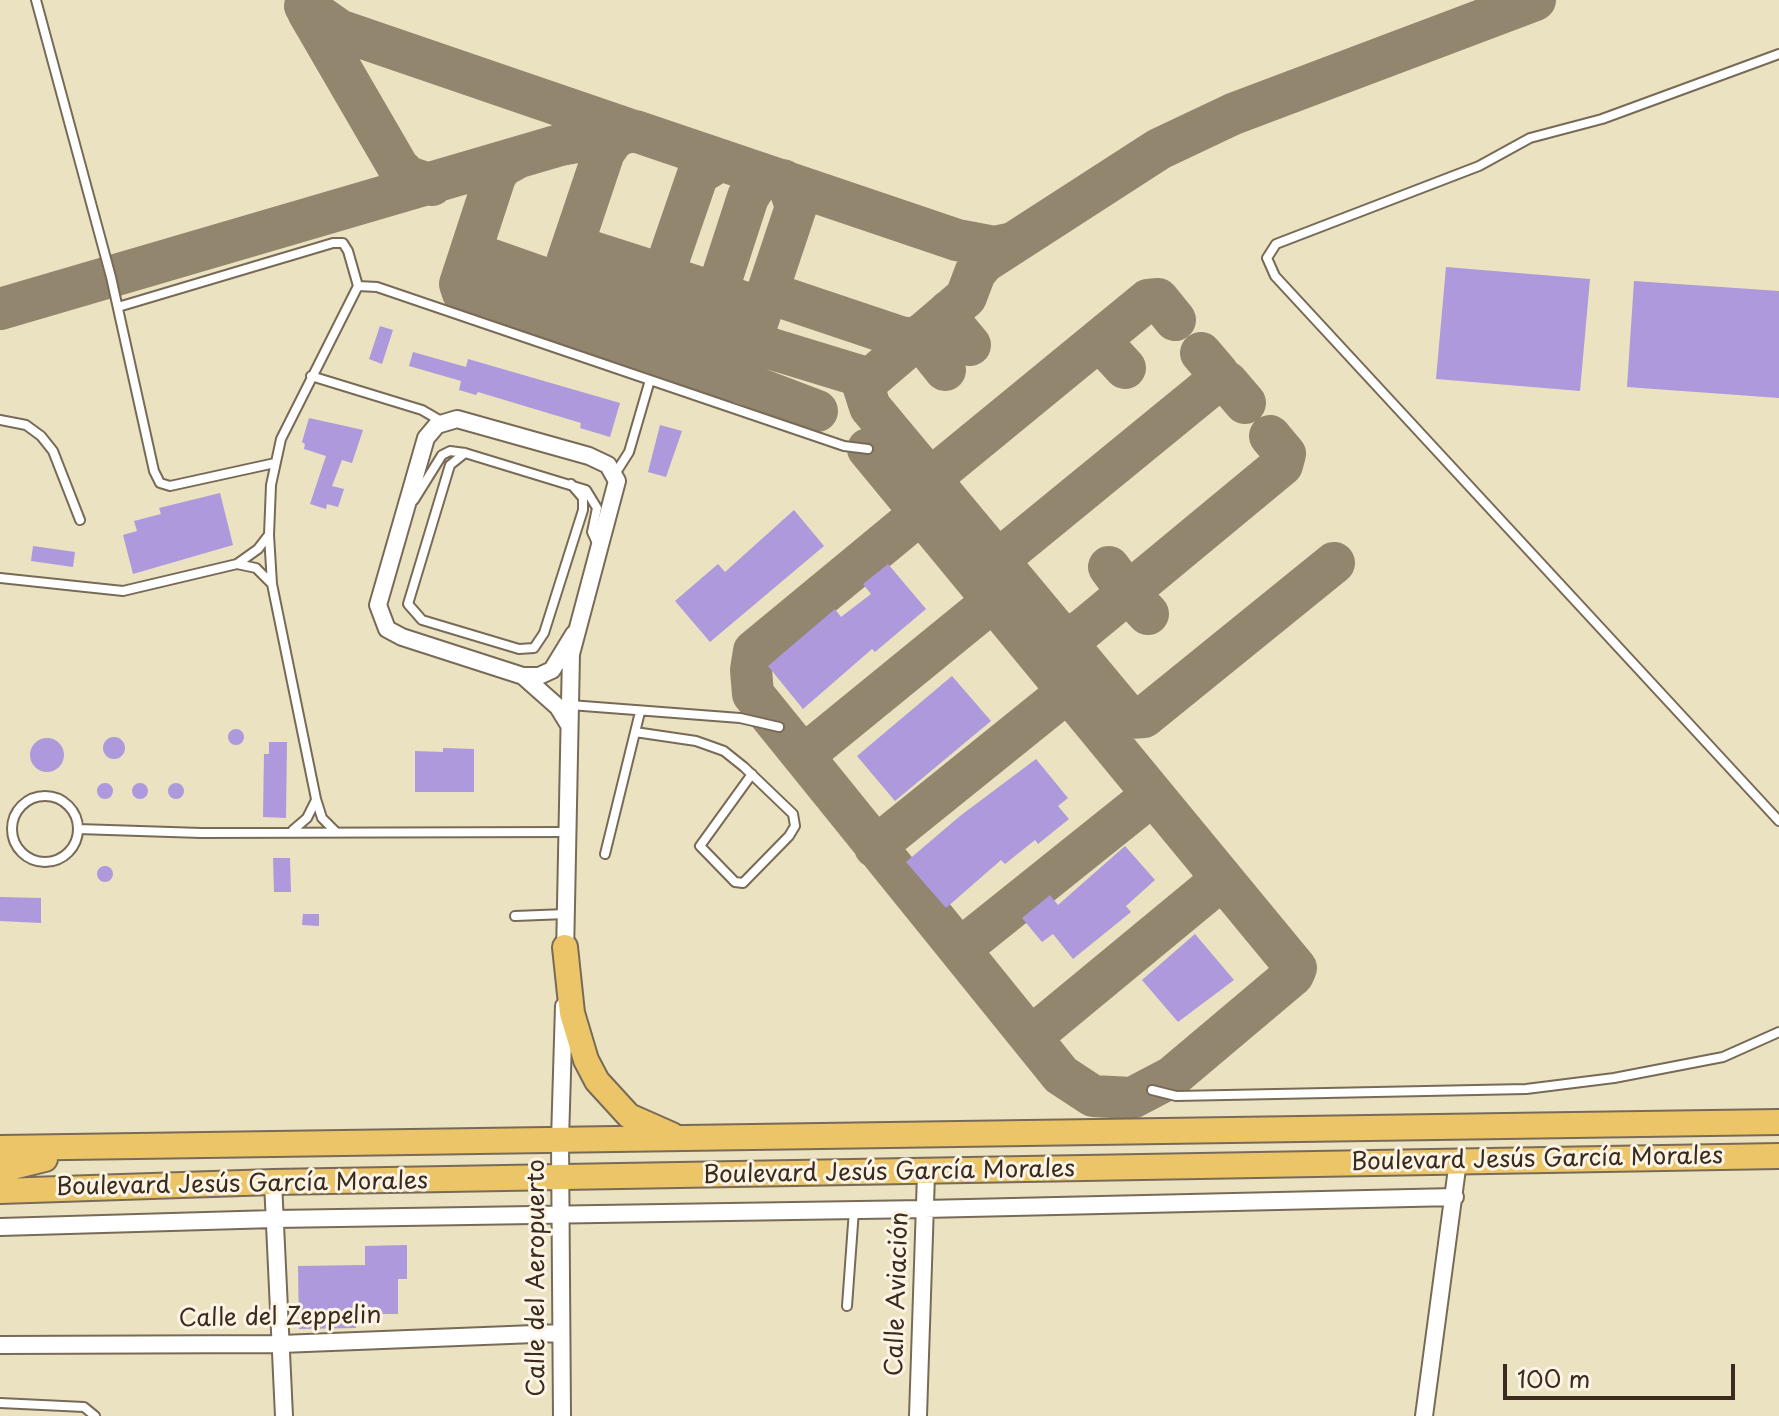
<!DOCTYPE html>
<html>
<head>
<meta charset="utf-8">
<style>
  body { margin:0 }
  #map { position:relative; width:1779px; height:1416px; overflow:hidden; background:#eae2c0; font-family:"Playpen Sans",sans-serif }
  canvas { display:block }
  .scale { position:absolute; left:1503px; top:1364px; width:232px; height:36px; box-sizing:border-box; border:4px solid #3b2a1e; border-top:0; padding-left:10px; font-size:24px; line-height:28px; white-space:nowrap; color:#3b2a1e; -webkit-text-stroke:6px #fcf5e5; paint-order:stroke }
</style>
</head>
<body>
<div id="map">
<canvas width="1779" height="1416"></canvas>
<div class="scale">100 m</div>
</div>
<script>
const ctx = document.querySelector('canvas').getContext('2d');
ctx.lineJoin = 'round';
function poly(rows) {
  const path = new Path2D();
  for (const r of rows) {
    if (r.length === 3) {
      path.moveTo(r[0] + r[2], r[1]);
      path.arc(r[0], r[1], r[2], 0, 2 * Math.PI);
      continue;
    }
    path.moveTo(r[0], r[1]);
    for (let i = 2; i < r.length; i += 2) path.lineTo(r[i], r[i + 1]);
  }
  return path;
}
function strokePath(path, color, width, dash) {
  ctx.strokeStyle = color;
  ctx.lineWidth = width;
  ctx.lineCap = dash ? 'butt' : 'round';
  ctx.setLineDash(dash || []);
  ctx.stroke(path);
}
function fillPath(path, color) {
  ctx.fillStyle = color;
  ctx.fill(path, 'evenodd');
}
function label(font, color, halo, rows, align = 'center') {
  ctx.font = font + ' "Playpen Sans",sans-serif';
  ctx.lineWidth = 6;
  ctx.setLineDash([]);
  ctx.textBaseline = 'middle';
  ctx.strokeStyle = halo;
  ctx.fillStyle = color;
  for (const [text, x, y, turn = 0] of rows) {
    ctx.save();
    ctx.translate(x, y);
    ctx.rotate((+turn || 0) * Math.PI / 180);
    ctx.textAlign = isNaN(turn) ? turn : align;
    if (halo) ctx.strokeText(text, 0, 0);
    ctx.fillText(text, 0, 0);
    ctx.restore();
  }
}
strokePath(poly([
  [305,6,339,30,631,130],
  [308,12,398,167,408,177,432,185],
  [519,157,501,167,495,177,460,284,463,293,542,318,549,316,558,324,625,346,639,346,645,353,730,382,738,381,817,411],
  [576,238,580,248,652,271,665,269,673,279,755,306,764,303],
  [473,245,474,253,481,256,552,281,562,278],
  [566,265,604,152,613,139,625,132],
  [723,274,748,197,759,180,771,177],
  [562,276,567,286,638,310,646,310,653,305,656,315,743,344,752,340],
  [769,290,772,294,900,337,922,341],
  [656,296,698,174,721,160],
  [0,309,560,145,635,131,957,240,994,247,1013,243],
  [949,311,949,320,970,345],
  [922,334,922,341,945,370],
  [753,335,759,345,867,378],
  [1103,344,1125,368],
  [742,368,796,207,790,189,783,180],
  [1218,380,1227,382,1245,403],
  [868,449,1296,968,1293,975,1172,1077,1132,1098,1093,1096,1061,1075,753,694,751,670,754,651,921,513],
  [939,491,937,481,942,469,1148,300,1158,299,1175,320],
  [1334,563,1144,717,1129,718,870,407,863,385,966,297,975,273,984,262,1159,149,1233,114,1535,0],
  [1109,567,1123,586,1123,596,1132,597,1148,614],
  [1006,571,1004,560,1009,551,1218,380,1218,373,1201,353],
  [1056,632,1071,637,1084,629,1282,465,1285,454,1270,436],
  [803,756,993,601],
  [875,847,1066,693],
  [960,949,1151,796],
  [1031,1037,1221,880]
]), '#92866f', 42);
fillPath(poly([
  [1446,267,1590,279,1580,391,1436,379],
  [1634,281,1779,291,1779,398,1627,387],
  [380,326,393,330,382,364,369,359],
  [413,352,466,367,468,359,620,403,610,437,580,428,581,423,478,392,476,395,459,390,461,381,409,366],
  [309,418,363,430,352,463,342,460,332,486,344,489,338,507,327,504,326,509,310,504,326,456,304,449,305,444,302,442],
  [660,425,682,431,666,477,648,472],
  [220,493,233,545,133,574,123,535,137,531,134,521,161,514,159,508],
  [794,510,824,546,710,642,675,601,718,564,725,572],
  [33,546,75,552,73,567,31,561],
  [888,564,926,609,875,652,872,649,803,709,768,666,835,609,841,617,871,594,863,584],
  [952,676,991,721,895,801,857,756],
  [236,737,8],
  [114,748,11],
  [47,755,17],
  [269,742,287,742,286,818,263,817,264,754,269,754],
  [443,748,474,749,474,792,415,792,415,751,443,752],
  [1036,759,1068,798,1058,806,1069,819,1038,844,1035,840,1005,864,1001,860,946,908,906,862,960,816],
  [140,791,8],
  [105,791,8],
  [176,791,8],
  [1125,846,1155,880,1126,906,1131,912,1073,959,1053,934,1042,942,1022,918,1050,895,1058,905],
  [273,858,290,858,291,892,274,892],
  [105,874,8],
  [0,897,41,898,41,923,0,921],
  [303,914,319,914,319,926,302,925],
  [1195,934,1234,980,1178,1022,1142,980],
  [407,1245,407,1279,398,1279,398,1314,356,1314,356,1328,299,1329,298,1266,365,1265,365,1246]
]), '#ad99dc');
const service = poly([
  [36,0,111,277,154,471,160,483,170,486,275,463],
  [1779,54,1602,119,1530,138,1479,166,1276,244,1267,258,1275,276,1779,821],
  [358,286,377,287,844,446,868,449],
  [118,307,333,243,343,243,348,251,358,286,281,439,271,485,269,535,272,584,316,799,322,818,335,831],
  [311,376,422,410,441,421],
  [0,420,26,425,41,436,53,451,80,520],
  [465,453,450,465,408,604,422,620,519,649,534,648,544,633,583,510,583,498,571,484],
  [615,474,629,452,650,380],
  [414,500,442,455,450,451,465,453,586,490,597,508,592,532,597,543],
  [237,564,256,568,271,583],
  [0,578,123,591,237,564,258,549,268,536],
  [570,705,740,718,779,727],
  [635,732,696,741,724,751,744,767,793,814,795,826,789,836,743,883,735,882,700,846,752,774],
  [45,829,33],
  [78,829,201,833,567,832],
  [293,830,307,818,316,800],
  [605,854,640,712],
  [515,916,566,914],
  [1152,1090,1176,1096,1526,1089,1614,1078,1723,1057,1779,1032],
  [847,1306,854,1210],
  [0,1403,84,1407,95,1416]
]);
const minor = poly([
  [523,676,558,707,569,725],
  [565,955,571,654,617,481,608,465,589,456,457,419,437,425,426,438,378,605,387,629,402,637,523,676,539,676,552,670,574,634],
  [273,1182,284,1416],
  [0,1227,274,1219,924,1209,1455,1197],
  [0,1345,281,1344,560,1333],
  [562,1416,560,1140,564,1006],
  [918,1416,926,1174],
  [1424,1416,1458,1161]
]);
const primary = poly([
  [565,947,572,1013,586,1060,597,1081,629,1116,672,1135],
  [0,1148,1779,1122],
  [0,1170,45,1159],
  [0,1191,273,1182,1779,1156]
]);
strokePath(service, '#786a57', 12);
strokePath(minor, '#786a57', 20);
strokePath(primary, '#786a57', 28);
strokePath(service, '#fff', 8);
strokePath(minor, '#fff', 16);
strokePath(primary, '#edc569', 24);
label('24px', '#3b2a1e', '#fcf5e5', [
  ["Boulevard Jesús García Morales",1537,1160,-1],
  ["Boulevard Jesús García Morales",889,1173,-1],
  ["Boulevard Jesús García Morales",242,1185,-1],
  ["Calle del Aeropuerto",537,1278,-90],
  ["Calle Aviación",898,1294,-88],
  ["Calle del Zeppelin",280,1318,-1]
]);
</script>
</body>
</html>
